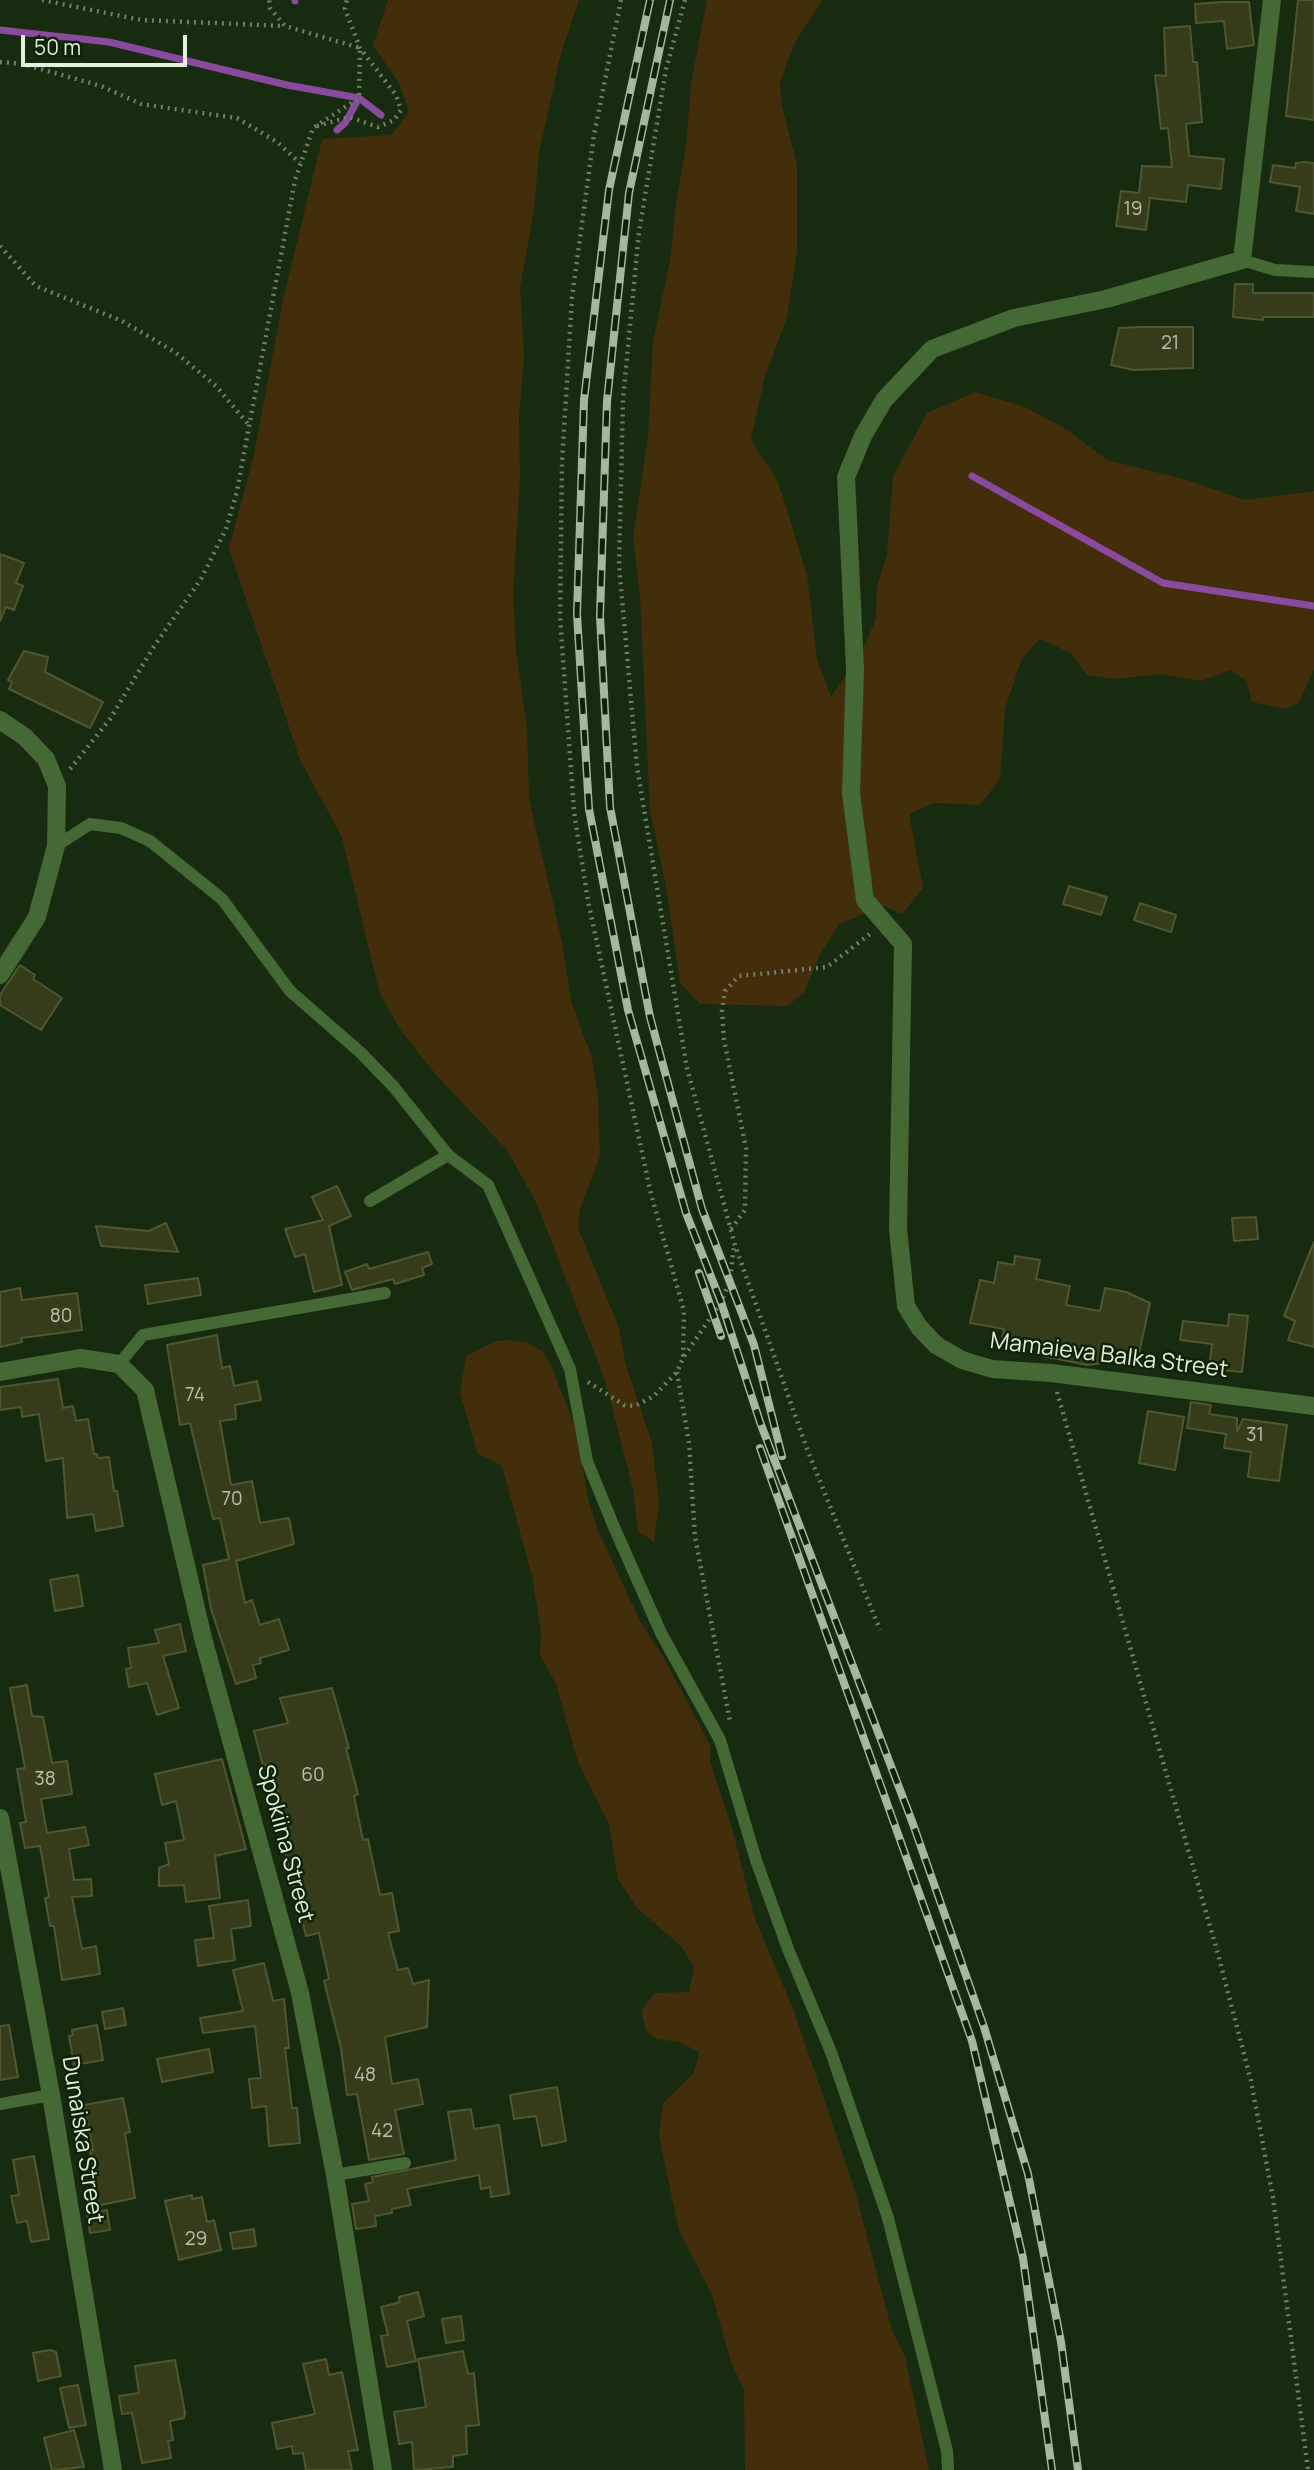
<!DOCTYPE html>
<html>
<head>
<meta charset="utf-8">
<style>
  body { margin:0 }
  #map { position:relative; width:1314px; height:2470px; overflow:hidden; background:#172b0e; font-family:Manrope,sans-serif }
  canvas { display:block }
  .scale { position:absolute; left:21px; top:35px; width:166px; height:32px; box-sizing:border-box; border:4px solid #e2f0dd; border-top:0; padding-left:9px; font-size:21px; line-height:24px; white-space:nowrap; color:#e2f0dd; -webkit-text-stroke:5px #0e2205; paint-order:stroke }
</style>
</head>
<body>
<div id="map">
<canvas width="1314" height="2470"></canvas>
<div class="scale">50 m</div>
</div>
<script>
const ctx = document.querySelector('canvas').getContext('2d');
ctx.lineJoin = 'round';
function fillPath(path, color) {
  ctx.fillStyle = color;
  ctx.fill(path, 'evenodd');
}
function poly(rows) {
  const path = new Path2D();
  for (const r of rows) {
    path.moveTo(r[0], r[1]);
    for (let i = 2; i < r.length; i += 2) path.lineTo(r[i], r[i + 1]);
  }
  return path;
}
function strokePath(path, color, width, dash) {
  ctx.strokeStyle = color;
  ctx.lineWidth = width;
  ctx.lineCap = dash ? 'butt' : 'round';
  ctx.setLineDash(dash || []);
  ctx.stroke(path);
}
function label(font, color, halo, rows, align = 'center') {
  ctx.font = font + ' Manrope,sans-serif';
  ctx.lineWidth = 5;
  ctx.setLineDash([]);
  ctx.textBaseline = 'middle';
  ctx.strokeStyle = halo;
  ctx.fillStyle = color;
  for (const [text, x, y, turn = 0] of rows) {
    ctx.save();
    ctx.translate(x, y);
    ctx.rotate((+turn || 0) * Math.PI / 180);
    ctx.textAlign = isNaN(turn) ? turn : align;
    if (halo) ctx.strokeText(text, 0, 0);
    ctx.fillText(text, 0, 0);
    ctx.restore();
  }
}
fillPath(poly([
  [388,0,579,0,560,57,539,153,534,210,520,287,524,356,519,416,520,479,513,593,516,651,527,729,529,799,562,942,571,1001,592,1058,598,1097,600,1156,580,1209,578,1228,618,1325,626,1365,652,1443,659,1503,654,1542,638,1531,633,1489,606,1383,537,1204,507,1150,438,1077,399,1028,379,991,342,837,300,760,229,548,254,455,283,300,322,139,392,135,409,111,399,83,373,45],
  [707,0,822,0,794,44,780,83,782,106,797,165,797,252,787,317,764,379,751,440,775,476,782,494,807,575,817,659,831,697,862,651,876,619,877,586,887,555,893,476,927,413,975,392,1025,407,1066,429,1107,460,1187,480,1245,500,1314,491,1314,669,1299,703,1284,709,1252,702,1247,681,1230,670,1201,681,1160,674,1115,679,1087,675,1071,653,1040,639,1022,658,1005,709,1000,779,980,805,934,803,909,814,923,888,902,914,884,906,839,924,820,954,804,993,787,1006,700,1004,680,983,666,886,650,811,640,596,633,538,648,437,653,342,670,261,676,202,686,147,691,84],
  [512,1340,528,1343,542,1351,551,1365,574,1424,589,1503,599,1533,640,1621,665,1660,710,1745,710,1761,732,1828,755,1919,793,2009,820,2087,856,2195,892,2331,905,2356,929,2470,745,2470,744,2390,731,2362,712,2295,679,2230,659,2137,663,2103,694,2073,699,2052,679,2042,657,2039,647,2032,641,2011,655,1993,689,1992,694,1968,682,1947,637,1908,618,1879,609,1824,578,1762,556,1684,540,1655,541,1631,532,1576,502,1466,477,1453,460,1392,466,1356,496,1341]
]), '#432e09');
strokePath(poly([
  [295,1,295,0],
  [0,30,109,42,287,85,359,98,381,115],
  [337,130,345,123,359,98],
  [972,476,1163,583,1314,606]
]), '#8a4aa0', 7);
const building = poly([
  [1298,0,1314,0,1314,120,1286,116,1298,0],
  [1224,2,1249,2,1254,45,1227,49,1224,21,1196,23,1195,4,1224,2],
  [1190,26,1193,62,1197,62,1202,122,1186,124,1189,156,1224,159,1221,189,1188,185,1186,202,1150,198,1146,230,1116,226,1121,191,1139,193,1142,166,1172,167,1168,128,1161,129,1155,75,1166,76,1164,28,1190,26],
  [1305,162,1314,163,1314,214,1296,211,1300,187,1270,182,1273,165,1295,168,1296,163,1305,162],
  [1235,284,1253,284,1253,293,1314,293,1314,317,1263,317,1263,320,1233,317,1235,284],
  [1140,327,1193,327,1193,368,1133,370,1111,365,1119,328,1140,327],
  [0,554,24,563,16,583,23,586,14,610,6,607,0,621,0,554],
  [24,651,48,657,45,672,103,702,90,728,9,689,12,682,8,680,24,651],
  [1069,886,1107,897,1101,915,1063,904,1069,886],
  [1140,903,1176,915,1171,932,1134,920,1140,903],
  [20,965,35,975,33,979,62,998,41,1030,0,1005,0,995,20,965],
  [337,1186,351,1216,329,1226,342,1285,314,1292,305,1254,295,1257,285,1229,323,1220,312,1197,337,1186],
  [1256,1217,1258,1239,1234,1241,1232,1218,1256,1217],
  [166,1223,178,1252,101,1246,96,1226,149,1231,166,1223],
  [1314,1242,1314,1347,1288,1340,1295,1321,1284,1316,1314,1242],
  [428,1252,432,1264,422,1268,424,1275,395,1284,393,1279,352,1290,345,1272,367,1264,369,1269,428,1252],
  [1015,1256,1040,1260,1036,1279,1070,1286,1066,1305,1100,1311,1105,1288,1126,1292,1150,1303,1136,1367,1113,1362,1087,1365,1043,1356,1044,1351,1001,1343,1004,1329,970,1323,980,1280,994,1283,998,1262,1014,1265,1015,1256],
  [198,1278,201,1295,148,1304,145,1285,198,1278],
  [20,1288,22,1300,77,1293,82,1330,21,1338,22,1342,0,1347,0,1292,20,1288],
  [1229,1314,1248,1316,1242,1372,1209,1369,1212,1344,1180,1340,1183,1321,1228,1326,1229,1314],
  [217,1335,222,1368,230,1366,234,1386,257,1381,261,1400,235,1405,236,1419,220,1421,231,1485,252,1481,260,1523,289,1518,294,1544,236,1561,245,1603,252,1600,260,1625,279,1619,289,1650,260,1658,261,1663,253,1665,256,1678,236,1684,211,1609,203,1565,229,1559,220,1518,213,1519,190,1423,180,1425,167,1345,217,1335],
  [58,1379,63,1408,73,1406,76,1421,88,1419,94,1454,97,1454,98,1458,109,1457,114,1491,117,1491,123,1526,96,1531,93,1514,67,1518,63,1458,46,1461,39,1414,22,1417,21,1407,0,1410,0,1387,58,1379],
  [1191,1402,1211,1405,1209,1414,1237,1418,1237,1432,1243,1419,1287,1425,1279,1481,1248,1477,1251,1452,1224,1448,1226,1434,1187,1428,1191,1402],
  [1148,1411,1184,1417,1175,1470,1139,1463,1148,1411],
  [78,1575,83,1606,55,1611,50,1580,78,1575],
  [180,1624,186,1651,163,1656,179,1708,157,1715,147,1683,129,1687,126,1669,131,1668,128,1648,159,1643,155,1630,180,1624],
  [27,1685,32,1716,43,1717,52,1763,67,1761,72,1794,41,1799,47,1833,85,1827,89,1845,69,1849,74,1880,91,1879,92,1896,72,1897,82,1949,96,1946,100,1974,62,1980,54,1926,50,1926,45,1898,49,1897,40,1846,25,1848,20,1823,26,1822,17,1769,25,1768,10,1688,27,1685],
  [332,1688,349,1748,346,1748,358,1794,354,1796,363,1840,368,1839,380,1895,392,1893,399,1931,388,1933,398,1970,408,1968,413,1984,429,1980,427,2027,385,2037,392,2084,418,2079,423,2104,395,2110,404,2154,369,2160,357,2094,347,2095,341,2048,324,1981,329,1979,319,1933,306,1936,284,1846,289,1846,279,1795,269,1764,263,1766,254,1731,288,1723,280,1698,332,1688],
  [222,1759,246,1849,215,1856,220,1898,186,1902,184,1885,159,1886,159,1868,169,1864,165,1843,184,1840,176,1801,162,1805,155,1774,222,1759],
  [248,1900,251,1926,231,1929,235,1960,198,1966,195,1940,214,1938,209,1906,248,1900],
  [264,1963,273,2001,284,1999,289,2048,285,2048,292,2108,297,2108,300,2143,269,2146,266,2106,252,2108,249,2079,261,2078,255,2026,203,2033,200,2018,243,2011,233,1970,264,1963],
  [123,2008,126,2025,105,2029,102,2012,123,2008],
  [9,2025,18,2077,0,2080,0,2026,9,2025],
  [97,2025,103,2060,74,2065,69,2036,73,2035,72,2030,97,2025],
  [209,2049,213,2072,162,2082,157,2059,209,2049],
  [557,2087,566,2141,542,2146,536,2116,514,2119,510,2095,557,2087],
  [123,2098,130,2132,125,2133,135,2198,96,2206,90,2150,93,2150,84,2105,123,2098],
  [471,2109,474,2129,499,2125,509,2194,491,2197,490,2187,481,2189,479,2175,407,2189,411,2205,392,2209,392,2213,375,2216,376,2226,356,2229,352,2204,369,2201,365,2184,373,2182,372,2177,456,2160,448,2112,471,2109],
  [34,2156,49,2239,31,2242,27,2221,17,2223,11,2196,19,2195,13,2160,34,2156],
  [192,2195,192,2199,202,2197,207,2222,214,2220,221,2250,179,2260,165,2201,192,2195],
  [107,2210,110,2230,90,2233,87,2213,107,2210],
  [254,2229,256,2246,233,2249,230,2233,254,2229],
  [418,2292,424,2316,407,2321,416,2361,387,2367,381,2336,388,2335,381,2307,400,2302,399,2297,418,2292],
  [461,2316,464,2340,446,2343,442,2319,461,2316],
  [50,2350,56,2352,61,2376,38,2381,33,2353,50,2350],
  [463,2351,468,2374,474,2373,479,2425,466,2426,467,2454,453,2456,453,2467,414,2470,412,2442,399,2444,394,2412,426,2407,418,2359,463,2351],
  [326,2359,329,2375,342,2372,358,2450,348,2451,352,2470,306,2470,303,2453,293,2454,292,2446,277,2449,272,2423,315,2414,303,2364,326,2359],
  [175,2360,185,2413,184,2418,170,2421,173,2440,168,2441,171,2458,142,2463,132,2413,122,2414,119,2396,139,2393,135,2366,175,2360],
  [78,2385,86,2425,69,2428,60,2388,78,2385],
  [74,2430,84,2467,52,2470,44,2438,74,2430]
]);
fillPath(building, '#373d18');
strokePath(building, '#505731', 2);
strokePath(poly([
  [42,0,141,20,284,26],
  [621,0,594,135,572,297,562,463,560,617,574,812,588,901,651,1194,684,1311,683,1358],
  [685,0,666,69,639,232,623,399,619,565,637,767,687,1068,735,1245,807,1449,880,1630],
  [0,62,23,64,101,86,141,104,237,118,277,142,300,163],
  [317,126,349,117,378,127,394,120,401,110,396,95,360,48,345,9,347,0],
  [0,246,36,286,122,321,175,352,216,386,248,424],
  [70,769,110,719,153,648,201,579,226,529,237,491,295,180,313,128,359,98,360,48,285,26,270,8,269,0],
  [731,1229,745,1210,746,1148,724,1040,722,1010,725,991,739,976,827,967,870,934],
  [677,1372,689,1443,695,1537,730,1721],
  [588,1382,624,1405,635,1406,654,1396,677,1372,683,1358,721,1302,730,1280,734,1246],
  [1057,1392,1218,1954,1251,2081,1273,2198,1308,2470]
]), '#71826a', 4.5, [2, 5]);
strokePath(poly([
  [1242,260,1275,270,1314,272],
  [56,846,90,824,121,828,150,841,222,899,290,991,361,1053,393,1086,448,1155,488,1185,570,1369,587,1461,614,1527,661,1633,720,1740,756,1860,788,1949,831,2052,888,2218,947,2451,948,2470],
  [370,1201,448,1155],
  [119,1364,143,1335,385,1293],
  [0,2104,51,2095],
  [335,2175,405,2163]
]), '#446a34', 12);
strokePath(poly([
  [1272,0,1242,260,1106,299,1014,318,932,349,884,400,863,436,846,477,855,669,851,793,865,900,903,944,898,1229,906,1306,919,1327,936,1345,962,1360,992,1369,1051,1373,1314,1406],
  [0,720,25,737,46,759,57,786,56,846,37,917,0,975],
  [0,1372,80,1358,119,1364,145,1390,203,1638,300,1993,335,2175,383,2470],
  [0,1818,51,2095,113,2470]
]), '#446a34', 18);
const rail = poly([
  [650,0,609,190,584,400,577,614,589,809,628,1010,686,1213,721,1302,760,1422,913,1824,984,2027,1028,2174,1061,2342,1078,2470],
  [670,0,629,193,607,401,600,616,610,807,650,1017,702,1209,754,1345,782,1456],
  [699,1273,721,1336],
  [760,1448,972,2041,1023,2258,1052,2470]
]);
strokePath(rail, '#a6b6a0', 8);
strokePath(rail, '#0e2205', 5, [16]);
label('19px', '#b7c3ac', null, [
  ["19",1133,210],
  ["21",1170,344],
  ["80",61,1317],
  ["74",195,1396],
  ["31",1255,1436],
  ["70",232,1500],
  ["60",313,1776],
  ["38",45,1780],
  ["48",365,2076],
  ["42",382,2132],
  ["29",196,2240]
]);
label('23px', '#e2f0dd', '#0e2205', [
  ["Mamaieva Balka Street",1109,1356,7],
  ["Spokiina Street",285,1844,75],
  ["Dunaiska Street",82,2140,81]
]);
</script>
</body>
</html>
